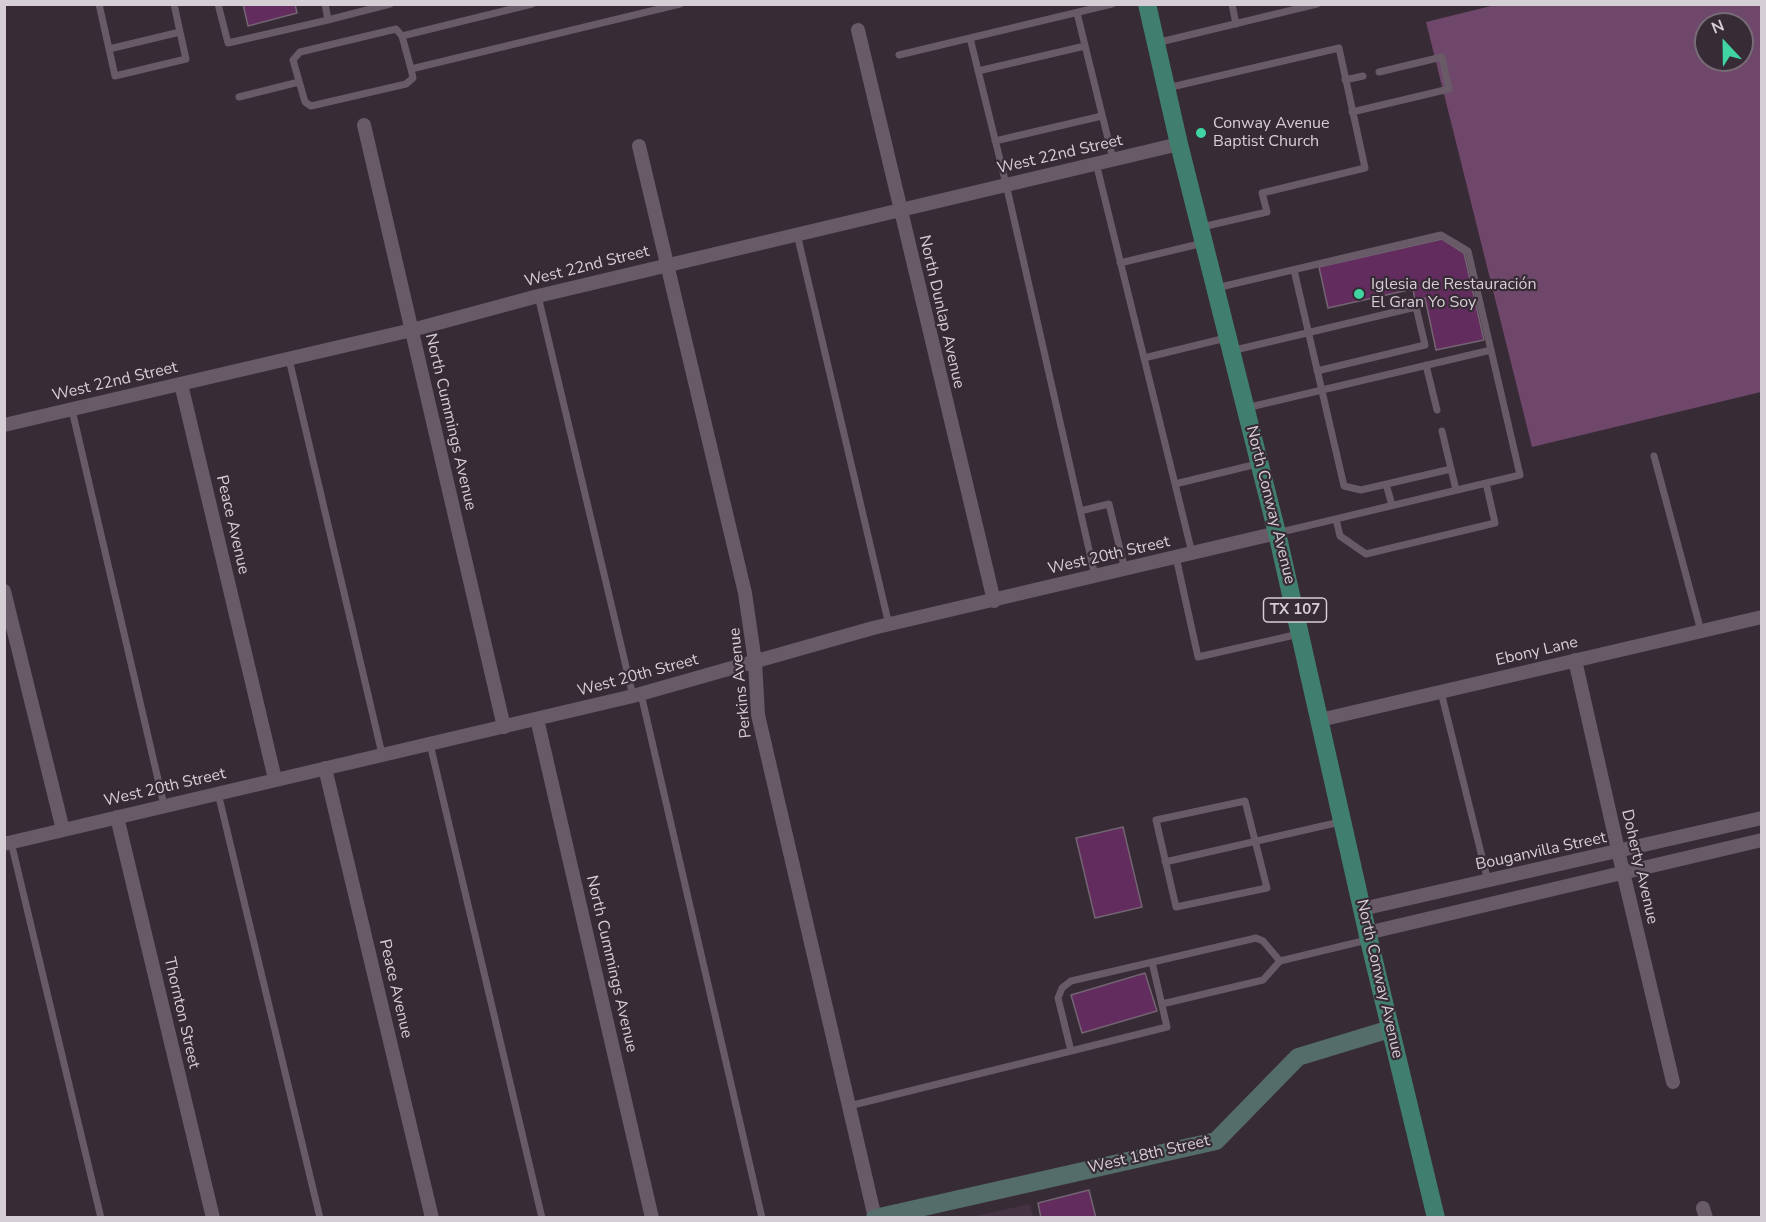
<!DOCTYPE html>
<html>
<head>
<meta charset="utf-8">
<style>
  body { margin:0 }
  #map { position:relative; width:1766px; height:1222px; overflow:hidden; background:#372b36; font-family:"Nunito Sans",sans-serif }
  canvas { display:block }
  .frame { position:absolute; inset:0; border:6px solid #d6ced5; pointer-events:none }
  .north { position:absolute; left:1694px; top:12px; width:60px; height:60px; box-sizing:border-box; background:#372b36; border:2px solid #776c76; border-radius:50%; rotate:338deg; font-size:16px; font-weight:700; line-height:24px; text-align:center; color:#d6ced5 }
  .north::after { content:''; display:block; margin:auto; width:21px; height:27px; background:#3fd4a2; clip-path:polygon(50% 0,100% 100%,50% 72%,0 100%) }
</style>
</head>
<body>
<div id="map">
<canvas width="1766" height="1222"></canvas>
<div class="frame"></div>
<div class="north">N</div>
</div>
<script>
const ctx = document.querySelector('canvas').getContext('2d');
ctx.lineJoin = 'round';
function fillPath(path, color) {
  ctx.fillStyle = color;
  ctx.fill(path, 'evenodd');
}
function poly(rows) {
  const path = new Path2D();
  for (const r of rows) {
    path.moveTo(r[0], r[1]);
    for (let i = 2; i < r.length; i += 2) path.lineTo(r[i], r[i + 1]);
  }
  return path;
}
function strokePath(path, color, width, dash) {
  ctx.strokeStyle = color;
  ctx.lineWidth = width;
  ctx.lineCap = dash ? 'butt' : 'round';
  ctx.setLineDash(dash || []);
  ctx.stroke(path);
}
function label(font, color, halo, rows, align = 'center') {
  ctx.font = font + ' "Nunito Sans",sans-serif';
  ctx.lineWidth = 4.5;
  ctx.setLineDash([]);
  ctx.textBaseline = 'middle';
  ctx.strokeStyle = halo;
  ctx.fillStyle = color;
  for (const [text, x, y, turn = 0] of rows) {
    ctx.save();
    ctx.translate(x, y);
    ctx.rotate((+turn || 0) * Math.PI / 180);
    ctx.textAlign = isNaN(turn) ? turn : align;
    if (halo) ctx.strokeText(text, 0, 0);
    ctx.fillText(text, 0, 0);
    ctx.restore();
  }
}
fillPath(poly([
  [1030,1204,1033,1217,971,1217]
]), '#443242');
fillPath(poly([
  [1499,4,1761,5,1761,392,1532,447,1426,22],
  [1706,24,1742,24,1742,60,1706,60]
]), '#6e476a');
const building = poly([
  [243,4,295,4,297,13,248,26,243,4],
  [1442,239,1464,253,1484,340,1436,350,1425,298,1415,300,1413,289,1328,308,1319,267,1442,239],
  [1123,827,1142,907,1095,918,1076,838,1123,827],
  [1145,973,1157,1011,1082,1033,1071,995,1145,973],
  [1089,1190,1096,1218,1041,1218,1038,1203,1089,1190]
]);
fillPath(building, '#622c5e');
strokePath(building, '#736471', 1.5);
strokePath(poly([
  [99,4,109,49,180,32,174,4],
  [218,4,228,43,328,20],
  [325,4,328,20,390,4],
  [532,4,402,36,396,29,300,52,293,60,305,102,311,106,406,84,413,78,411,69,680,4],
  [1232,4,1236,24],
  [1077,13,1113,159],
  [402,36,411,69],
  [970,38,1006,184,1095,576],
  [1156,43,1317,4],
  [109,49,115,76,186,59,180,32],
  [899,55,1112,4],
  [978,71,1085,46],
  [1345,80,1363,76],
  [1167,88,1339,48,1365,168,1262,193,1267,212,1202,227],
  [239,97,299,82],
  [1352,112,1449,89,1442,57,1379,72],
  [995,141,1102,116],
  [1096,163,1192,553],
  [797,234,889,625],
  [1120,263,1203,243],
  [1294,270,1344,486,1361,490,1451,469,1456,490],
  [1216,288,1441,235,1468,251,1520,475,1277,533],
  [538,296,633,696],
  [1231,351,1416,307,1425,345,1317,371],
  [1144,358,1226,338],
  [289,359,382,754],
  [1426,365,1437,410],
  [1246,408,1491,350],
  [72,410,164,805],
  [1442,431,1451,469],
  [1654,456,1701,631],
  [1175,484,1257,464],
  [1386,484,1392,505],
  [1080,511,1109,504,1125,570],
  [1336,519,1340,536,1366,554,1495,523,1486,483],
  [1176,557,1198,657,1299,634],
  [1441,692,1488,881],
  [641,694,762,1218],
  [430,744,542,1218],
  [218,793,320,1218],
  [1245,801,1267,888,1176,907,1156,820,1245,801],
  [11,842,101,1218],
  [1165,862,1340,822],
  [1152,962,1167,1027,1071,1051,1058,998,1062,988,1071,981,1256,938,1263,941,1280,961],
  [1162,1004,1263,980,1280,961,1367,940],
  [849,1106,1071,1051]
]), '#685a66', 7);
strokePath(poly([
  [858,30,994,601],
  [364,125,504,727],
  [639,146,745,593,755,662,758,715,875,1218],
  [181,384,275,779],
  [4,425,412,330,538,296,1179,144],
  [4,591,63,830],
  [1575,660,1623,872,1673,1082],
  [537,719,652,1218],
  [1320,720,1762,617],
  [325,768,432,1218],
  [117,817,213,1218],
  [4,844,633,696,873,628,1277,533],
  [1362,909,1762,818],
  [1367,933,1762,840],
  [1703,1208,1706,1218]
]), '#685a66', 14);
strokePath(poly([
  [875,1218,1216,1141,1298,1057,1390,1029]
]), '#546d6a', 18);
strokePath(poly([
  [1147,4,1179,144,1277,533,1369,940,1436,1218]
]), '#407f6e', 18);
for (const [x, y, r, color] of [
  [1201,133,6,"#3fd4a2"],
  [1359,294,6,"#3fd4a2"]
]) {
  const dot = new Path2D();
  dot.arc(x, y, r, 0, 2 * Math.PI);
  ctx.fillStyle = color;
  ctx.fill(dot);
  strokePath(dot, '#372b36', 2);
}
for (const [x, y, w] of [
  [1295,610,63]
]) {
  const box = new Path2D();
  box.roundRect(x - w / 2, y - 12, w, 24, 4.5);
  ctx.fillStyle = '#372b36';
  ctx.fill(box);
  strokePath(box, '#d6ced5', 1.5);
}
label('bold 15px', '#d6ced5', null, [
  ["TX 107",1295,610]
]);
label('16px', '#d6ced5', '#372b36', [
  ["Conway Avenue",1213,124],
  ["Baptist Church",1213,142],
  ["Iglesia de Restauración",1371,285],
  ["El Gran Yo Soy",1371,303]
], 'left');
label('16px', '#d6ced5', '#372b36', [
  ["West 22nd Street",1060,155,-13],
  ["West 22nd Street",587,267,-14],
  ["North Dunlap Avenue",941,312,77],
  ["West 22nd Street",115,382,-13],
  ["North Cummings Avenue",450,422,77],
  ["North Conway Avenue",1270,505,76],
  ["Peace Avenue",232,525,77],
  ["West 20th Street",1109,556,-13],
  ["Ebony Lane",1537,652,-13],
  ["West 20th Street",638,676,-15],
  ["Perkins Avenue",741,683,-96],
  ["West 20th Street",165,788,-13],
  ["Bouganvilla Street",1541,852,-12],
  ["Doherty Avenue",1639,867,77],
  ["North Cummings Avenue",611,964,77],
  ["North Conway Avenue",1379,979,77],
  ["Peace Avenue",395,989,77],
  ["Thornton Street",181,1013,77],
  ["West 18th Street",1149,1155,-13]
]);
</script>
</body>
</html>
